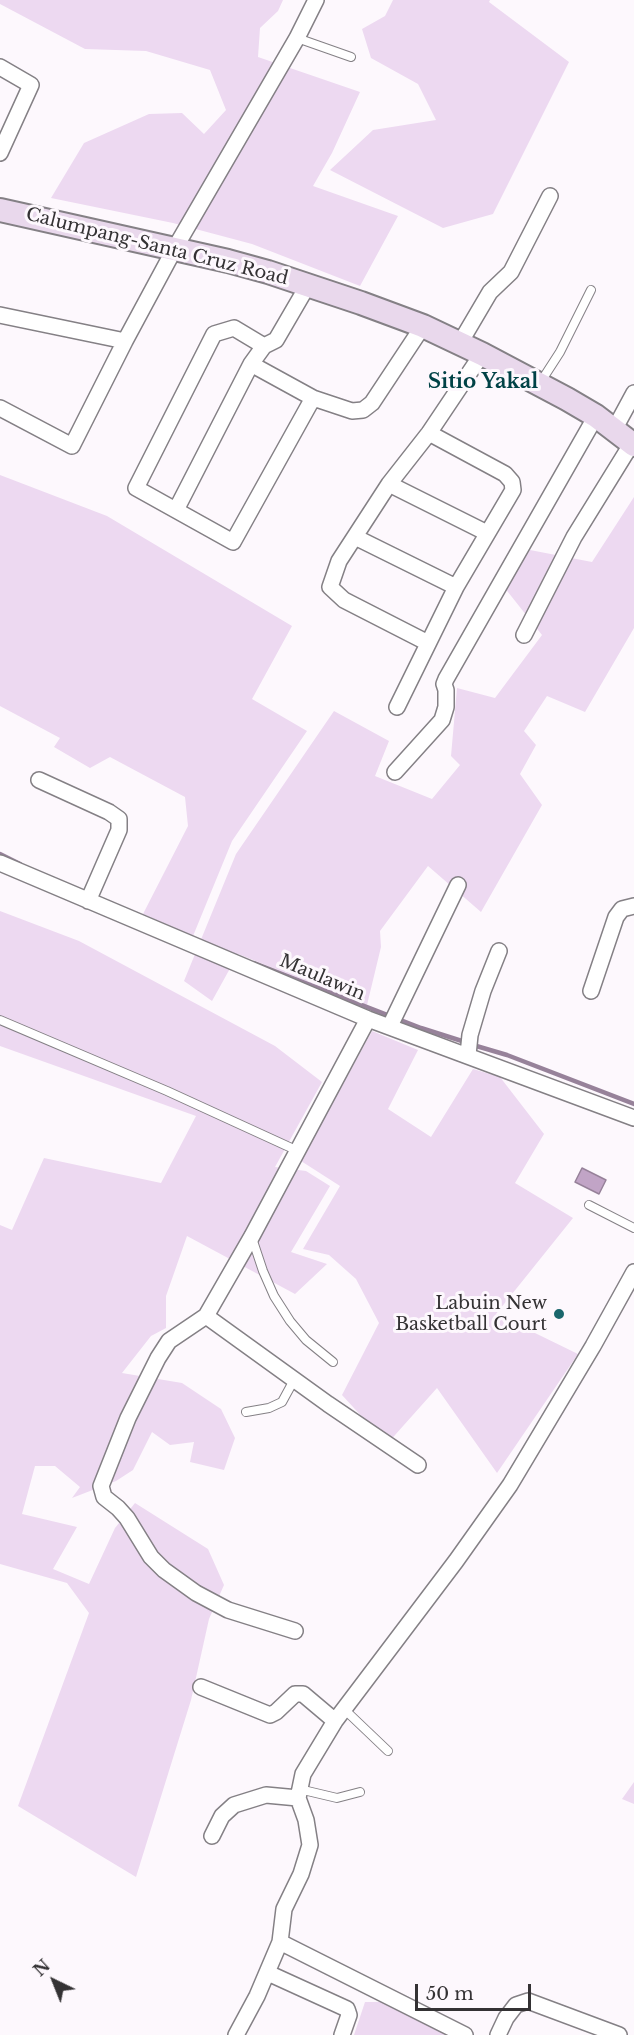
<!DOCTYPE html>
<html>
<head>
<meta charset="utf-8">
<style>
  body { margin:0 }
  #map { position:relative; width:634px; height:2035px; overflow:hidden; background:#fdf8fd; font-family:"Libre Baskerville",serif }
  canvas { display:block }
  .north { position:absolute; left:24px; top:1951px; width:60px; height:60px; -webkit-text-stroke:4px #fdf8fd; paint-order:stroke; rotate:317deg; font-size:16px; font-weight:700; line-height:24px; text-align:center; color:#343234 }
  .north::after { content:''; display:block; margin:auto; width:21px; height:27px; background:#343234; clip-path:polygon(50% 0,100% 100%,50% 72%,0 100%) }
  .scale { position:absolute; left:415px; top:1984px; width:116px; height:27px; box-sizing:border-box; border:3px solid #343234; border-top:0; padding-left:8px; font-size:18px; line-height:21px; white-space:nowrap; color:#343234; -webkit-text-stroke:4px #fdf8fd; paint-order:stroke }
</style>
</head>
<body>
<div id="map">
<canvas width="634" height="2035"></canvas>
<div class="north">N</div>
<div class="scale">50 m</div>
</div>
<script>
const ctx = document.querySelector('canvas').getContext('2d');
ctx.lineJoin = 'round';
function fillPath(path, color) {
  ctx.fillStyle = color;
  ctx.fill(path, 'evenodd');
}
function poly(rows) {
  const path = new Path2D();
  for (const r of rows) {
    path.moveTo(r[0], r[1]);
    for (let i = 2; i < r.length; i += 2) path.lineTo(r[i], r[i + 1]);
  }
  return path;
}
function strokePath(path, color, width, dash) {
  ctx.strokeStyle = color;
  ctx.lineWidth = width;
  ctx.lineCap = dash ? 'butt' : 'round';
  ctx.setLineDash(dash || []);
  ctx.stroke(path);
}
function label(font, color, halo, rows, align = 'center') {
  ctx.font = font + ' "Libre Baskerville",serif';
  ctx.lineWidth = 6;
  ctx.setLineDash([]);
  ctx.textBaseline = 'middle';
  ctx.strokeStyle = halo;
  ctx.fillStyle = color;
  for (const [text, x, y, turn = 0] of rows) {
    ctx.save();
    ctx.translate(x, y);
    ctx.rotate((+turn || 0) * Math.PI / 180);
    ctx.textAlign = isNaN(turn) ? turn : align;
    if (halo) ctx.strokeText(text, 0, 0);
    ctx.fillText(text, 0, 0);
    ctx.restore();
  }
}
fillPath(poly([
  [0,0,283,0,278,11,260,28,258,57,360,92,332,153,313,186,398,216,360,286,252,244,173,223,51,198,84,143,149,114,182,113,204,134,226,110,210,70,146,51,85,49,0,4],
  [393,0,490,0,489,2,569,62,493,214,443,228,330,170,373,130,436,120,418,84,371,58,362,29,385,16],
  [0,475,107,516,292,626,252,699,307,731,232,841,193,936,143,914,188,826,185,797,110,757,90,768,54,747,60,738,0,706],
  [634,497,634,628,585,712,547,696,524,731,536,745,520,774,542,805,481,912,428,866,380,931,381,947,367,1005,238,954,212,1001,184,981,236,854,334,711,389,741,375,776,432,799,460,765,451,756,457,688,495,698,542,635,504,587,530,550,592,562],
  [0,911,79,941,275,1046,322,1082,275,1167,306,1171,330,1186,291,1252,327,1264,295,1294,187,1236,166,1296,166,1328,151,1336,122,1373,182,1383,221,1409,235,1438,224,1470,190,1462,194,1442,170,1445,152,1432,133,1470,116,1481,72,1498,80,1487,55,1466,35,1466,22,1514,77,1527,53,1569,89,1584,115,1528,135,1503,208,1549,224,1585,209,1619,191,1700,136,1877,18,1806,89,1613,67,1583,0,1564,0,1225,12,1230,44,1158,161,1183,196,1116,0,1046],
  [372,1031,418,1050,388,1109,431,1137,473,1069,500,1077,544,1134,515,1183,573,1218,496,1314,578,1354,497,1473,437,1388,387,1444,342,1395,379,1323,356,1279,329,1255,303,1249,340,1186,301,1161],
  [634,1782,634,1804,622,1799],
  [365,2002,381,2002,448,2035,354,2035]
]), '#edd9f1');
const water = poly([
  [582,1168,606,1180,599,1194,575,1182,582,1168]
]);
fillPath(water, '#c1a4c6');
strokePath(water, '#97829a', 1.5);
strokePath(poly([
  [0,854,20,864],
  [254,963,421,1028,465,1042],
  [473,1045,507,1055,634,1104]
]), '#97829a', 4.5);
const service = poly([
  [297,38,351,57],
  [540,383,560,352,591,290],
  [0,1020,167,1091,298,1151],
  [589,1205,634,1228],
  [252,1238,263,1271,274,1296,290,1321,306,1340,333,1362],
  [246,1412,269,1408,282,1402,294,1380],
  [345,1710,388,1751],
  [299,1789,337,1798,360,1792]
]);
const minor = poly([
  [0,67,31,85,0,153],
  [0,315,125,341],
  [460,343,490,292,511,272,550,196],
  [264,346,234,328,214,334,136,488,233,542,313,398],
  [251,364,313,398,352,411,363,410,372,403,423,326],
  [0,408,72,446,125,341,175,248,297,38,316,0],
  [614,430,634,393],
  [389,484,487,533],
  [176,510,251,364,264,346,276,340,308,285],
  [355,537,456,587],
  [524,635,574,537,632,443],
  [428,643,344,600,330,587,339,561,389,484,429,433,482,354],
  [397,707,456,587,513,490,512,482,505,474,429,433],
  [395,772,442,720,446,707,446,690,444,684,446,679,596,416],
  [39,780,109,812,119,819,119,830,88,901],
  [0,863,368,1019,634,1118],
  [591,991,616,917,622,909,634,906],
  [368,1019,252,1236,206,1316,328,1404,418,1465],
  [390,1026,458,885],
  [468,1055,470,1035,483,991,499,951],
  [206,1316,169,1341,158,1358,128,1418,101,1486,104,1497,118,1508,127,1518,151,1557,164,1570,196,1593,228,1610,295,1631],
  [201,1687,270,1715,276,1712,295,1694,303,1694,335,1721],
  [212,1836,222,1816,234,1805,266,1795,298,1798],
  [280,1942,465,2035],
  [268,1973,347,2009,349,2015,342,2035],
  [236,2035,257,1996,280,1942,284,1909,301,1874,310,1845,306,1820,298,1798,303,1774,335,1721,456,1561,510,1485,593,1346,634,1272],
  [498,2035,506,2018,516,2005,528,2001,619,2035]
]);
const secondary = poly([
  [0,210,228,261,268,272,361,303,423,326,482,354,567,399,596,416,634,445]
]);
strokePath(service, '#848085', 10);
strokePath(minor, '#848085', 18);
strokePath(secondary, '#848085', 26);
strokePath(service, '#fff', 8);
strokePath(minor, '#fff', 15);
strokePath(secondary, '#e9d8ec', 22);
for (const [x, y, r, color] of [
  [559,1314,6,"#1a676c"]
]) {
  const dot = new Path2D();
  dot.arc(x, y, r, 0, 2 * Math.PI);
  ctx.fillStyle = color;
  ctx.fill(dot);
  strokePath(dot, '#fdf8fd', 2);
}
label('18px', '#343234', '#fdf8fd', [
  ["Calumpang-Santa Cruz Road",157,247,14],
  ["Maulawin",322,978,23]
]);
label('18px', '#343234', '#fdf8fd', [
  ["Labuin New",547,1304],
  ["Basketball Court",547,1325]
], 'right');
label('bold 20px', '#004246', '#fdf8fd', [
  ["Sitio Yakal",483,382]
]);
</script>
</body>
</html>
